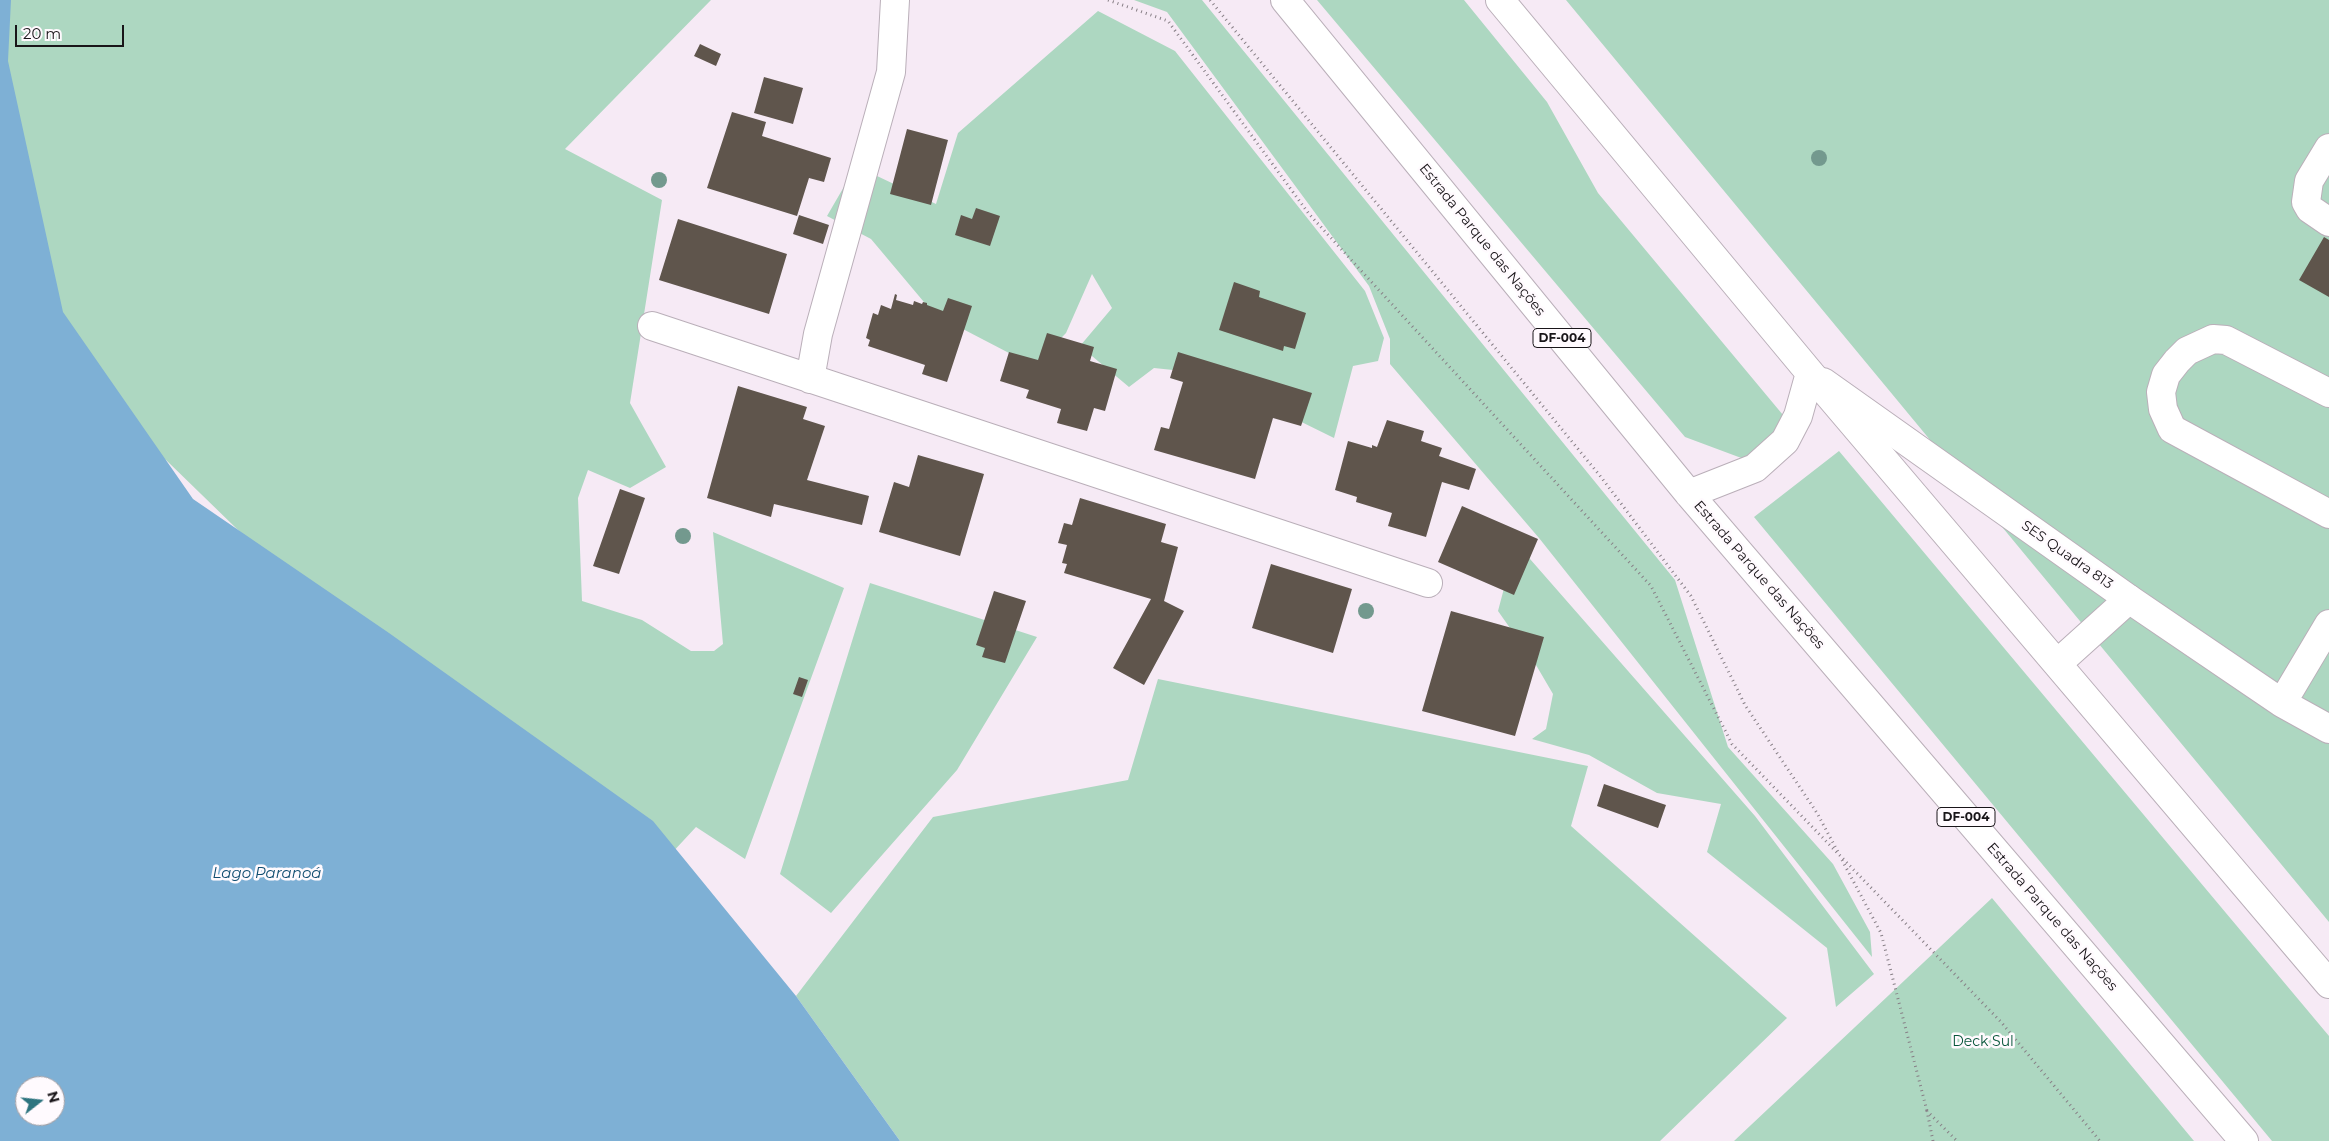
<!DOCTYPE html>
<html>
<head>
<meta charset="utf-8">
<style>
  body { margin:0 }
  #map { position:relative; width:2329px; height:1141px; overflow:hidden; background:#f6eaf5; font-family:Montserrat,sans-serif }
  canvas { display:block }
  .north { position:absolute; left:15px; top:1076px; width:50px; height:50px; box-sizing:border-box; background:#fffafe; border:1px solid #a39ea2; border-radius:50%; rotate:74deg; font-size:14px; font-weight:700; line-height:20px; text-align:center; color:#191519 }
  .north::after { content:''; display:block; margin:auto; width:18px; height:22px; background:#2d747f; clip-path:polygon(50% 0,100% 100%,50% 72%,0 100%) }
  .scale { position:absolute; left:15px; top:25px; width:109px; height:22px; box-sizing:border-box; border:2px solid #191519; border-top:0; padding-left:6px; font-size:15px; line-height:18px; white-space:nowrap; color:#191519; -webkit-text-stroke:4px #fffafe; paint-order:stroke }
</style>
</head>
<body>
<div id="map">
<canvas width="2329" height="1141"></canvas>
<div class="north">N</div>
<div class="scale">20 m</div>
</div>
<script>
const ctx = document.querySelector('canvas').getContext('2d');
ctx.lineJoin = 'round';
function fillPath(path, color) {
  ctx.fillStyle = color;
  ctx.fill(path, 'evenodd');
}
function poly(rows) {
  const path = new Path2D();
  for (const r of rows) {
    path.moveTo(r[0], r[1]);
    for (let i = 2; i < r.length; i += 2) path.lineTo(r[i], r[i + 1]);
  }
  return path;
}
function strokePath(path, color, width, dash) {
  ctx.strokeStyle = color;
  ctx.lineWidth = width;
  ctx.lineCap = dash ? 'butt' : 'round';
  ctx.setLineDash(dash || []);
  ctx.stroke(path);
}
function label(font, color, halo, rows, align = 'center') {
  ctx.font = font + ' Montserrat,sans-serif';
  ctx.lineWidth = 5;
  ctx.setLineDash([]);
  ctx.textBaseline = 'middle';
  ctx.strokeStyle = halo;
  ctx.fillStyle = color;
  for (const [text, x, y, turn = 0] of rows) {
    ctx.save();
    ctx.translate(x, y);
    ctx.rotate((+turn || 0) * Math.PI / 180);
    ctx.textAlign = isNaN(turn) ? turn : align;
    if (halo) ctx.strokeText(text, 0, 0);
    ctx.fillText(text, 0, 0);
    ctx.restore();
  }
}
fillPath(poly([
  [0,0,711,0,565,149,662,200,630,403,666,467,630,488,588,470,578,498,582,601,642,620,691,651,714,651,723,644,713,532,844,588,745,859,696,827,644,883,237,529,166,460,0,379],
  [1134,0,1202,0,1675,580,1728,747,1833,864,1870,932,1872,957,1539,538,1390,364,1390,339,1369,286,1167,12],
  [1317,0,1464,0,1547,102,1598,193,1783,415,1773,444,1744,459,1685,437],
  [1566,0,2329,0,2329,922],
  [1098,11,1175,51,1365,291,1384,338,1378,361,1353,366,1334,438,1202,373,1154,368,1129,387,1080,346,1112,308,1092,274,1066,333,1034,366,934,314,871,239,827,216,856,166,936,204,958,133],
  [1839,451,2329,1036,2329,1141,2272,1141,1754,517],
  [1516,543,1755,816,1874,974,1836,1007,1827,948,1707,852,1721,804,1657,793,1589,755,1532,739,1546,729,1553,694,1536,665,1498,611],
  [870,583,1037,637,957,770,831,913,780,874],
  [1158,679,1588,766,1571,826,1787,1018,1660,1141,900,1141,796,996,933,817,1128,780],
  [1992,898,2194,1141,1734,1141]
]), '#add7c1');
fillPath(poly([
  [0,0,11,0,8,61,63,312,193,499,389,633,653,821,796,996,900,1141,0,1141],
  [25,1086,55,1086,55,1116,25,1116]
]), '#7eb0d5');
fillPath(poly([
  [700,44,721,54,716,66,694,56],
  [764,77,803,88,793,124,754,113],
  [732,112,766,122,762,136,831,158,824,182,809,178,797,216,707,188],
  [907,129,948,140,931,205,890,194],
  [976,208,1000,216,990,246,955,235,961,215,972,219],
  [799,215,829,225,823,244,793,234],
  [678,219,787,254,769,314,659,280],
  [2324,237,2329,240,2329,297,2299,280],
  [1234,282,1260,291,1259,297,1306,313,1295,349,1284,346,1283,351,1219,330],
  [895,294,897,295,896,300,913,305,914,301,922,304,923,302,927,303,927,305,943,311,948,298,972,306,947,382,922,374,925,365,868,346,870,340,866,338,873,313,878,315,881,305,891,309],
  [1047,333,1094,347,1090,361,1117,369,1105,411,1094,408,1087,431,1057,423,1061,409,1026,398,1029,390,1000,381,1009,352,1038,360],
  [1178,352,1312,393,1301,426,1273,418,1255,479,1154,450,1161,427,1169,429,1183,382,1170,378],
  [738,386,807,407,803,419,825,426,807,480,869,496,862,525,774,504,771,517,707,498],
  [1387,420,1424,431,1421,441,1442,448,1439,456,1476,469,1469,490,1442,482,1426,537,1388,526,1392,513,1356,502,1357,497,1335,490,1348,441,1372,448,1372,445,1377,447],
  [918,455,984,474,960,556,879,532,894,482,909,487],
  [620,489,645,498,619,574,593,566],
  [1080,498,1166,524,1161,542,1178,547,1164,601,1184,611,1144,685,1113,668,1151,599,1064,573,1067,564,1062,563,1067,545,1058,543,1064,523,1072,525],
  [1462,506,1538,539,1514,595,1438,562],
  [1271,564,1352,589,1333,653,1252,628],
  [994,591,1026,601,1005,663,982,657,985,648,976,645],
  [1451,611,1544,637,1515,736,1422,711],
  [799,677,808,680,802,697,793,694],
  [1604,784,1666,805,1658,828,1597,806]
]), '#5f554c');
const minor = poly([
  [2329,148,2309,181,2306,202,2310,209,2329,222],
  [652,326,1428,583],
  [810,379,818,334,891,72,895,0],
  [1823,382,2129,599,2282,703,2329,729],
  [2329,393,2226,340,2213,339,2187,351,2177,361,2166,375,2161,392,2163,409,2172,429,2329,514],
  [2282,703,2329,624]
]);
const highway = poly([
  [1285,0,1689,494,2244,1141],
  [1500,0,1810,373,2329,984],
  [1689,494,1755,468,1785,441,1798,416,1810,373],
  [2058,663,2129,599]
]);
strokePath(minor, '#baafb9', 30);
strokePath(highway, '#baafb9', 30);
strokePath(poly([
  [1108,0,1168,21,1309,214,1651,586,1732,744,2001,1022,2100,1141],
  [1210,0,1601,477,1691,596,1745,705,1817,813,1838,852],
  [1842,860,1881,933,1927,1111],
  [1933,1141,1927,1111,1957,1141]
]), '#877f86', 3, [1, 4]);
strokePath(minor, '#fff', 28);
strokePath(highway, '#fff', 28);
ctx.fillStyle = '#73998e';
for (const [x, y] of [
  [1819,158],
  [659,180],
  [683,536],
  [1366,611]
]) {
  ctx.beginPath();
  ctx.arc(x, y, 8, 0, 2 * Math.PI);
  ctx.fill();
}
for (const [x, y, w] of [
  [1562,338,58],
  [1966,817,58]
]) {
  const box = new Path2D();
  box.roundRect(x - w / 2, y - 9.5, w, 19, 4);
  ctx.fillStyle = '#fffafe';
  ctx.fill(box);
  strokePath(box, '#191519', 1);
}
label('bold 12px', '#191519', null, [
  ["DF-004",1562,338],
  ["DF-004",1966,817]
]);
label('14px', '#191519', '#fffafe', [
  ["Estrada Parque das Nações",1482,240,51],
  ["SES Quadra 813",2067,555,35],
  ["Estrada Parque das Nações",1759,575,49],
  ["Estrada Parque das Nações",2052,917,49]
]);
label('14px', '#07563a', '#fffafe', [
  ["Deck Sul",1983,1042]
]);
label('italic 15px', '#104d71', '#fffafe', [
  ["Lago Paranoá",267,874]
]);
</script>
</body>
</html>
